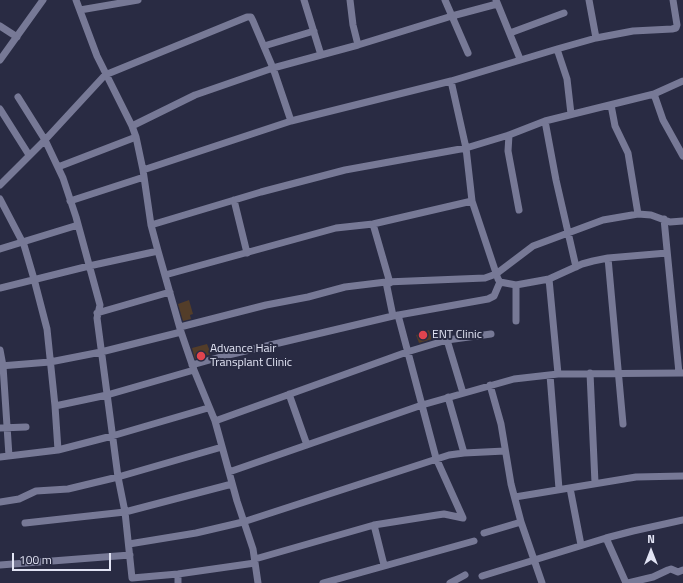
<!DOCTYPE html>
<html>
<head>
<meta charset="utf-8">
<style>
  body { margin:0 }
  #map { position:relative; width:683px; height:583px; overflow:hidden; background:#292b43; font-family:"Titillium Web",sans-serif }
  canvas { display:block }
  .north { position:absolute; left:631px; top:531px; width:40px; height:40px; -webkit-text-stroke:3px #292b43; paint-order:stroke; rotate:0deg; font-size:11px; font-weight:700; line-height:16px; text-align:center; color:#e2e4f4 }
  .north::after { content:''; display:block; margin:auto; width:14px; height:18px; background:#e2e4f4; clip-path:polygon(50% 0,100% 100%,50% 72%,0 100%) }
  .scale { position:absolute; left:12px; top:553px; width:99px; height:18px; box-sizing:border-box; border:2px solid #e2e4f4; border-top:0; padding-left:5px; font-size:12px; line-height:14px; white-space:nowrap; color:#e2e4f4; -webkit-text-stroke:3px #292b43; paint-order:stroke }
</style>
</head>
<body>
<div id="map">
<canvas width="683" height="583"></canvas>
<div class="north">N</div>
<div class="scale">100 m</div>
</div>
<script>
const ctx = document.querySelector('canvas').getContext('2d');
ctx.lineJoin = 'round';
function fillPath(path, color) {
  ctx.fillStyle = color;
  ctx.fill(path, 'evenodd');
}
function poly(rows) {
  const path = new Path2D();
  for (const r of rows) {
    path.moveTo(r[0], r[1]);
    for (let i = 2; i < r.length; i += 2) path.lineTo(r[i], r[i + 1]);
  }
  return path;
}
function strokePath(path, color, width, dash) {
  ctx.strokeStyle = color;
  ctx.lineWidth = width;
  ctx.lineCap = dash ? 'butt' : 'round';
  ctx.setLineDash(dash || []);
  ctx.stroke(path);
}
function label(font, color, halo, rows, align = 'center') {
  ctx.font = font + ' "Titillium Web",sans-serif';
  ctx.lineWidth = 4;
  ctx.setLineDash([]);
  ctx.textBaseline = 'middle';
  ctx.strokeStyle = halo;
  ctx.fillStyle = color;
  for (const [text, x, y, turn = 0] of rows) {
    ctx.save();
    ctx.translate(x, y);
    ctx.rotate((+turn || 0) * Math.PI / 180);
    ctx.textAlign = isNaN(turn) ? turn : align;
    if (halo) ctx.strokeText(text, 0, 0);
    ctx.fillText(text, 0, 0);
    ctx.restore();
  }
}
fillPath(poly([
  [189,300,193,314,190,315,191,319,183,321,178,304],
  [429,330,432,339,419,343,416,335],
  [207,344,211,354,195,359,192,348]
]), '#533d29');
strokePath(poly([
  [76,0,97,56,132,126,136,137,143,170,151,225,158,251,181,332,194,370,215,421,237,501,253,549,258,583],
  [304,0,321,55],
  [350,0,353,25,358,45],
  [445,0,468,53],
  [496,0,520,59],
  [589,0,596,38],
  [80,10,138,0],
  [0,26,17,37],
  [510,33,564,13],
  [264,46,314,31],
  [557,49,567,79,571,114],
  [0,60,43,0],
  [451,81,466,148,472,201,498,279,500,282,516,285,549,279,582,264,593,261,608,258,667,253],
  [654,94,663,120,683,156],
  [18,97,45,140,63,178,76,217,100,305,97,318,118,477,125,512,132,578,178,574,255,563],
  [611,105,615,126,628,153,638,214],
  [0,109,29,155],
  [545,121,556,180,576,267],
  [132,126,195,95,273,68,358,45,452,16,497,4],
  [509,135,508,151,519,210],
  [58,167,136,137],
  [143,170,291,121,451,81,557,49,596,38,633,31,672,29,676,28,677,25,673,0],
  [0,185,45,140,105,75,247,17,251,17,253,21,273,68,291,121],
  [0,199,24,245,34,279,47,329,55,406],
  [234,200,247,253],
  [70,201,144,177],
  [664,219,679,373],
  [373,224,390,283],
  [151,225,261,192,345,170,466,148,509,135,545,121,654,94,683,81],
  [0,249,78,225],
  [608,258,623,424],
  [165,275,336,228,373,224,472,201],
  [549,279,558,374],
  [386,282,393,316],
  [0,288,89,266,158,251],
  [97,313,170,292],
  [516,321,516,285],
  [180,327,266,305,308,297,345,287,386,282,485,278,496,274,533,246,603,220,638,214,651,215,670,222,683,221],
  [447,340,463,393],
  [0,350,3,366,9,456],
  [192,365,224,356,393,316,488,299,494,296,500,282],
  [0,366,50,362,101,352,181,332],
  [590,373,595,483],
  [550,375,559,489],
  [490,385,501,424,511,484,521,522,542,583],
  [289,394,307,445],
  [448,397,464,453],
  [215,421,407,352,447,340,491,334],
  [0,428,26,427],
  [58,450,112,436,208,408],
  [0,457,58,450,55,406,107,395,194,370],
  [229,472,422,405,514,379,558,374,683,373],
  [570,488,581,545],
  [515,497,636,477,683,476],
  [0,502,19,499,36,491,68,489,118,477,222,447],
  [25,523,125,512,232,484],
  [374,525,384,565],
  [484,533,521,522],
  [606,538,626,583],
  [129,544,196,533,243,522,449,455,464,453,505,451],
  [255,559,374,525,437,515,444,514,463,518,436,458,398,315],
  [0,565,130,555],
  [178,574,178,583],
  [482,576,606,538,633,531,683,520],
  [323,583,474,541],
  [450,583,465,575],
  [628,583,653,577,668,570,671,569,678,572,683,570]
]), '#777996', 7);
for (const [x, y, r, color] of [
  [423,335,5,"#e0444e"],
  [201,356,5,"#e0444e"]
]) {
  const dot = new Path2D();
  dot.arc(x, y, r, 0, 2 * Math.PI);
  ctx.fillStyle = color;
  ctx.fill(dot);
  strokePath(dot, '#292b43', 1.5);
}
label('12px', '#e2e4f4', '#292b43', [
  ["ENT Clinic",432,335],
  ["Advance Hair",210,349],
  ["Transplant Clinic",210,363]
], 'left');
</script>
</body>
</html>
